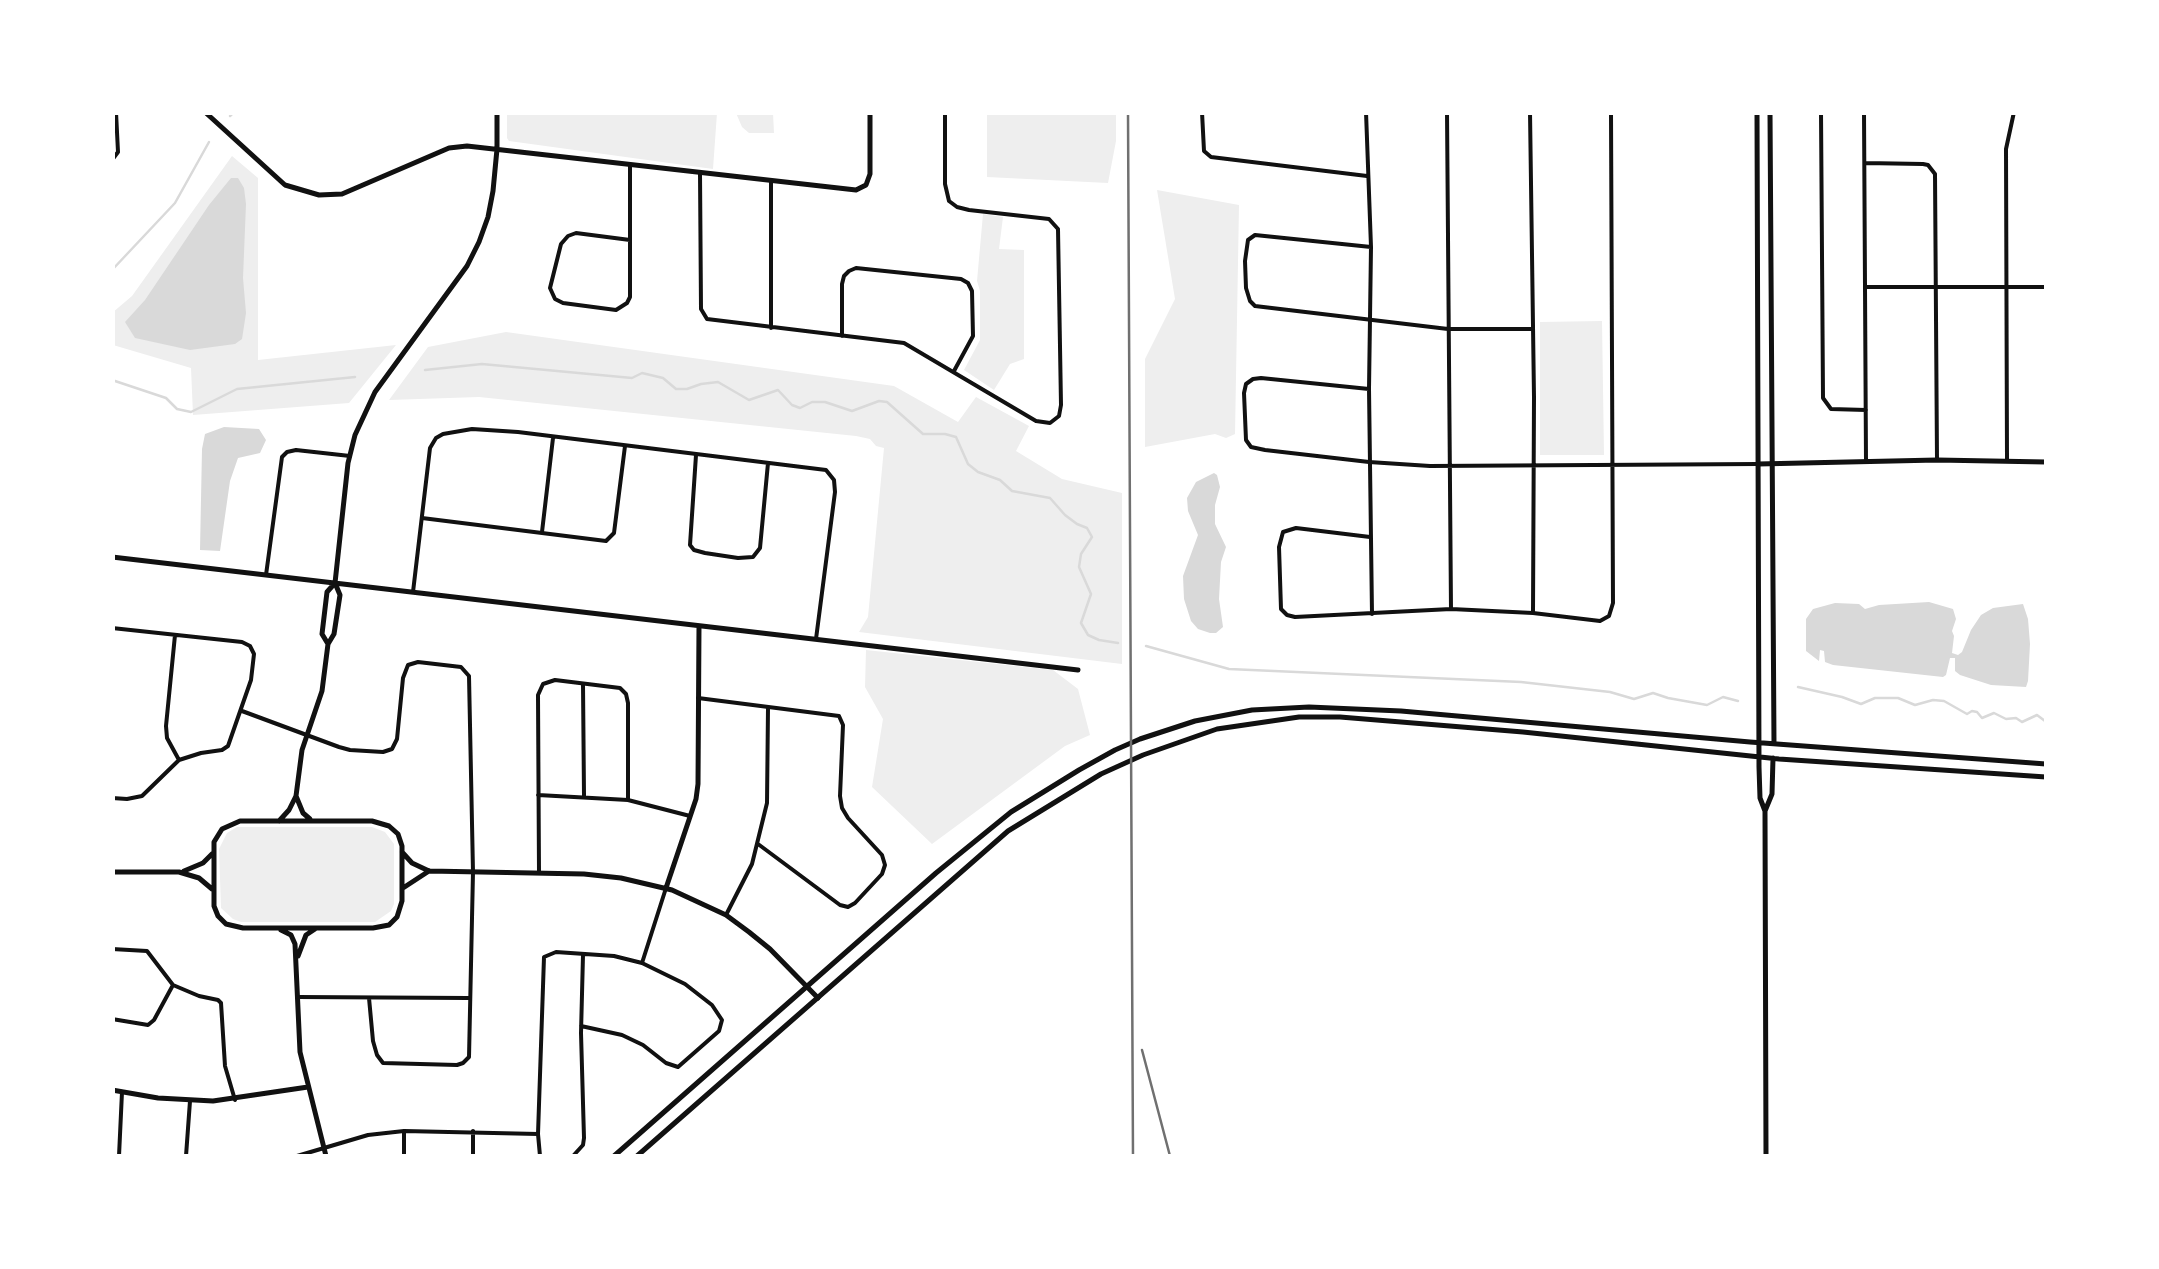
<!DOCTYPE html>
<html>
<head>
<meta charset="utf-8">
<style>
  body { margin:0 }
  #map { position:relative; width:2159px; height:1269px; overflow:hidden; background:#fff; font-family:"IBM Plex Sans",sans-serif }
  canvas { display:block }
  .frame { position:absolute; inset:0; border:115px solid #fff; pointer-events:none }
</style>
</head>
<body>
<div id="map">
<canvas width="2159" height="1269"></canvas>
<div class="frame"></div>
</div>
<script>
const ctx = document.querySelector('canvas').getContext('2d');
ctx.lineJoin = 'round';
function fillPath(path, color) {
  ctx.fillStyle = color;
  ctx.fill(path, 'evenodd');
}
function poly(rows) {
  const path = new Path2D();
  for (const r of rows) {
    path.moveTo(r[0], r[1]);
    for (let i = 2; i < r.length; i += 2) path.lineTo(r[i], r[i + 1]);
  }
  return path;
}
function strokePath(path, color, width, dash) {
  ctx.strokeStyle = color;
  ctx.lineWidth = width;
  ctx.lineCap = dash ? 'butt' : 'round';
  ctx.setLineDash(dash || []);
  ctx.stroke(path);
}
fillPath(poly([
  [507,113,717,113,713,169,509,141,507,138],
  [736,113,773,113,774,133,749,133,742,127],
  [987,113,1116,113,1116,141,1108,183,987,177],
  [232,156,258,178,258,360,396,345,349,403,193,415,191,368,113,345,112,313,132,296],
  [1157,190,1239,205,1235,434,1226,438,1215,434,1145,447,1145,359,1175,299],
  [983,214,1003,217,999,249,1024,250,1024,359,1010,364,994,390,964,370,980,340,980,291,977,281],
  [1602,321,1604,455,1540,455,1540,322],
  [506,332,894,386,958,422,976,397,1029,426,1016,451,1062,479,1122,493,1122,664,859,632,868,617,884,448,876,446,870,439,856,436,479,397,389,400,428,347],
  [866,650,1053,670,1078,689,1090,735,1065,746,932,844,872,787,883,719,865,687],
  [237,827,372,827,385,832,394,844,394,904,391,911,375,922,241,922,233,919,221,908,219,849,227,833]
]), '#eee');
fillPath(poly([
  [231,178,238,178,244,188,246,204,243,278,246,313,242,339,235,344,190,350,135,338,125,322,145,300,209,205],
  [224,427,259,429,266,440,260,453,238,458,230,481,220,551,200,550,202,449,205,434],
  [1214,473,1217,475,1220,487,1215,505,1215,524,1226,547,1221,562,1219,599,1223,627,1216,633,1210,633,1198,629,1191,621,1184,599,1183,576,1198,535,1188,511,1187,498,1196,482],
  [1929,602,1953,609,1956,619,1952,631,1954,636,1952,653,1958,655,1962,652,1971,630,1981,615,1993,608,2023,604,2028,619,2030,644,2028,681,2026,687,1991,685,1960,675,1955,671,1955,658,1950,658,1946,675,1943,677,1833,665,1825,662,1824,651,1820,650,1819,661,1806,651,1806,619,1813,609,1835,603,1859,604,1865,609,1879,605]
]), '#d9d9d9');
strokePath(poly([
  [230,116,234,112],
  [112,270,175,203,209,142],
  [425,370,482,364,632,378,642,373,663,378,676,389,687,389,701,384,718,382,749,400,778,390,792,405,800,408,812,402,825,402,852,411,879,401,887,402,923,434,945,434,956,437,968,464,978,472,1000,480,1012,491,1050,498,1065,515,1077,524,1087,528,1092,537,1081,554,1079,567,1091,594,1081,623,1088,635,1099,640,1118,643],
  [112,380,166,398,177,409,191,412,237,389,355,377],
  [1146,646,1229,669,1521,682,1610,692,1634,699,1653,693,1668,698,1707,705,1723,697,1738,701],
  [1798,687,1842,697,1861,704,1875,698,1898,698,1915,705,1933,700,1944,701,1967,714,1972,711,1977,712,1982,718,1994,713,2006,719,2016,718,2022,722,2037,715,2045,721,2046,720]
]), '#d9d9d9', 2.5);
strokePath(poly([
  [1202,112,1204,151,1211,157,1367,176],
  [1366,112,1371,247,1369,389,1372,614],
  [1447,112,1451,609],
  [1530,112,1534,397,1533,613],
  [1821,112,1823,398,1831,409,1866,410],
  [1864,112,1866,462],
  [112,160,118,152,116,112],
  [1865,163,1923,164,1928,165,1935,174,1937,460],
  [700,173,701,309,707,319,904,343,1036,421,1050,423,1059,416,1061,405,1058,229,1049,219,969,210,957,207,949,201,945,184,945,112],
  [771,181,771,328],
  [630,240,576,233,568,236,561,244,550,288,555,299,563,303,616,310,627,303,630,297,630,165],
  [1371,247,1255,235,1248,240,1245,261,1246,288,1250,301,1255,306,1448,329,1533,329],
  [1866,287,2046,287],
  [842,336,842,284,844,276,849,271,856,268,961,279,968,283,972,291,973,336,954,371],
  [1369,389,1261,378,1253,379,1246,384,1244,393,1246,440,1251,447,1265,450,1369,462,1430,466,1758,464],
  [696,455,690,545,694,550,705,553,738,558,753,557,760,548,768,463],
  [2007,461,2006,149,2014,112],
  [422,518,606,541,614,533,625,446],
  [542,532,553,438],
  [1370,537,1296,528,1283,532,1279,547,1281,609,1287,615,1295,617,1451,609,1533,613,1600,621,1609,616,1613,603,1611,112],
  [266,575,282,457,287,452,296,450,350,456],
  [413,592,430,448,436,438,443,434,472,429,518,432,826,470,834,480,835,492,816,639],
  [112,628,242,642,250,646,254,654,251,680,228,746,222,750,201,753,179,760,142,796,127,799,112,798],
  [175,635,166,726,167,738,179,760],
  [583,684,584,796],
  [698,698,839,716,843,725,840,796,842,808,848,818,882,855,885,865,882,874,855,903,848,907,840,905,758,844],
  [242,711,339,747,350,750,383,752,392,749,397,739,403,678,408,665,418,662,461,667,469,676,473,872,469,1057,463,1063,457,1065,383,1063,377,1055,373,1041,369,998],
  [538,795,628,800,690,816],
  [539,873,538,695,543,684,555,680,620,688,626,694,628,703,628,800],
  [726,915,752,864,767,803,768,708],
  [112,949,147,951,173,985,199,996,218,1000,221,1003,225,1066,235,1100],
  [642,963,666,888],
  [298,997,468,998],
  [112,1019,148,1025,154,1020,173,985],
  [404,1131,404,1156],
  [119,1156,122,1092],
  [186,1156,190,1101],
  [297,1156,368,1135,404,1131,538,1134],
  [473,1156,473,1131],
  [540,1156,538,1134,544,957,556,952,614,956,642,963,685,984,712,1005,722,1020,719,1031,678,1067,666,1063,643,1045,622,1035,581,1026],
  [573,1156,583,1145,584,1138,581,1033,583,955]
]), '#111', 4);
strokePath(poly([
  [205,112,285,185,319,195,342,194,449,148,467,146,856,190,866,185,870,174,870,112],
  [1758,464,1937,460,2046,462],
  [112,557,1078,670],
  [328,644,322,634,327,592,335,583],
  [296,796,303,813,310,819],
  [240,821,372,821,389,826,398,834,402,846,402,901,397,917,389,925,373,928,243,928,226,924,218,916,214,906,214,842,222,829,240,821],
  [279,821,289,810,296,796,302,750,322,691,328,644,334,634,340,595,335,583,348,463,355,435,375,392,467,266,479,242,488,217,493,191,497,149,497,112],
  [402,852,412,863,429,871,584,874,621,878,672,890,726,915,749,932,770,949,818,998],
  [184,871,203,863,212,854],
  [112,872,179,872,199,878,212,889],
  [403,888,429,871],
  [666,888,696,799,698,784,699,626],
  [281,930,291,935,295,944,300,1052,326,1156],
  [298,956,306,935,315,929],
  [112,1090,158,1098,213,1101,308,1087]
]), '#111', 5);
strokePath(poly([
  [1757,112,1759,767,1760,798,1765,811,1766,1156],
  [1770,112,1774,744],
  [1765,811,1772,794,1773,758],
  [614,1156,936,873,1011,812,1079,770,1115,750,1140,739,1195,721,1252,710,1309,707,1401,711,1750,742,2046,764],
  [637,1156,1008,831,1101,774,1143,755,1217,729,1299,717,1340,717,1523,732,1779,759,2046,777]
]), '#111', 5);
strokePath(poly([
  [1128,112,1133,1156],
  [1142,1050,1170,1156]
]), '#707070', 2.5);
</script>
</body>
</html>
